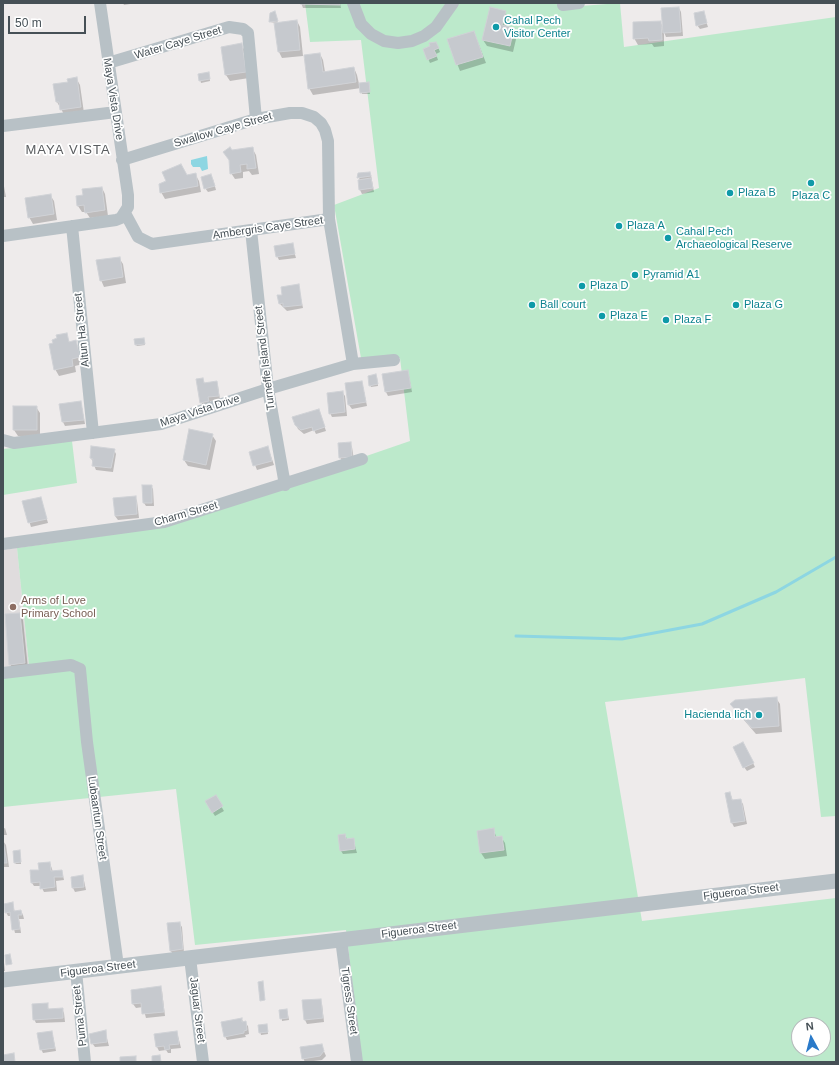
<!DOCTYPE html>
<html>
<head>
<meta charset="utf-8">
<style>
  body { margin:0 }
  #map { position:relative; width:839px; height:1065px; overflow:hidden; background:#eeebeb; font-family:Helvetica,sans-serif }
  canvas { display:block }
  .frame { position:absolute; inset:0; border:4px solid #465056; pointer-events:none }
  .north { position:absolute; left:791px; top:1017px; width:40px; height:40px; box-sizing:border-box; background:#fff; border:1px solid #b5b9bb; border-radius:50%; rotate:353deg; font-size:11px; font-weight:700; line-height:16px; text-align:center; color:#465056 }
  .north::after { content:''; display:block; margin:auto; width:14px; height:18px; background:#2a7ac9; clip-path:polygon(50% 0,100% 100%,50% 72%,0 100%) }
  .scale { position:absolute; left:8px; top:16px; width:78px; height:18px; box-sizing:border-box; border:2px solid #465056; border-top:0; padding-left:5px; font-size:12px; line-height:14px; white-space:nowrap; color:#465056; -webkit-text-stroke:3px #fff; paint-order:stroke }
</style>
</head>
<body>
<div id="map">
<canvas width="839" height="1065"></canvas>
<div class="frame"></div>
<div class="north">N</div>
<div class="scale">50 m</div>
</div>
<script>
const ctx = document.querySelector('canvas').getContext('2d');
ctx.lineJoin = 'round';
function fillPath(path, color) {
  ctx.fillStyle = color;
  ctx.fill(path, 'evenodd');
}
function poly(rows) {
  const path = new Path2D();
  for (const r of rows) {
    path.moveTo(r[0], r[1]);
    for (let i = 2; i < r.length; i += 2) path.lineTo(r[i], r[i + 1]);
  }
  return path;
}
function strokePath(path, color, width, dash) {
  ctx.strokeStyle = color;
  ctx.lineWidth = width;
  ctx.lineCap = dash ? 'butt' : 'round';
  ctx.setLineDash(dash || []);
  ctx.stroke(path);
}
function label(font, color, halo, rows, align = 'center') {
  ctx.font = font + ' Helvetica,sans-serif';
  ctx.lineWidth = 3.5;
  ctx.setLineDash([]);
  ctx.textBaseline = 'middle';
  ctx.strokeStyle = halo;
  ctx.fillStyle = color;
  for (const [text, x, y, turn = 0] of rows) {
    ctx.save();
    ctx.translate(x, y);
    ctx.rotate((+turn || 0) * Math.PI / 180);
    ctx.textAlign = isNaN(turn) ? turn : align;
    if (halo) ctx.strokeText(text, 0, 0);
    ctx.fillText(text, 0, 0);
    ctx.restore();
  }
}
fillPath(poly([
  [17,548,29,665,3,668,3,550]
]), '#dfdcdd');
fillPath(poly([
  [305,3,581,3,581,6,620,3,624,47,836,17,836,816,821,817,805,678,605,702,642,921,836,898,836,1062,362,1062,346,930,195,945,176,789,3,807,3,668,29,665,17,548,157,528,410,441,400,358,361,358,334,205,379,188,361,40,310,42],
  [799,1025,823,1025,823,1049,799,1049],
  [72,441,77,483,3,495,3,449]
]), '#bce9cb');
fillPath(poly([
  [207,156,208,169,202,171,200,167,193,167,191,164,191,160]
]), '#8dd6e2');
fillPath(poly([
  [123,3,137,3,124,5],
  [301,3,340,3,341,8,303,8],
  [679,8,681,12,683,36,666,37,664,32,664,46,654,47,652,44,638,45,634,38,660,22,664,28],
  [505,12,509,18,506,27,513,29,517,35,513,52,487,46,483,40],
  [703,12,708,27,700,29,697,25],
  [271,14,275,14,278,23,297,21,300,27,303,56,282,58,279,52,276,23,270,22],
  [474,32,486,63,460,71,448,40],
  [241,44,245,51,249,78,230,81,226,75,222,48],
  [438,47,440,52,436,54,438,60,430,63,424,50],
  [320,54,323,60,325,72,354,68,357,75,359,84,368,83,370,94,362,94,361,88,313,95,309,88],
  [209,74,210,81,201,83,199,75],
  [76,78,80,85,84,113,65,116,57,102,69,83],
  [252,148,256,155,259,174,252,175,249,171,243,172,243,178,235,179,231,173,230,161,224,152],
  [195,174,199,181,201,192,165,199,161,192,187,176],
  [359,174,371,175,374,192,362,194,360,190],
  [213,179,216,190,208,192,205,188],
  [3,181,6,197,3,197],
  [102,188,105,194,108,216,90,218,86,212,82,212,78,206,77,197,84,196],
  [50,195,54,201,57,220,33,224,29,217],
  [292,244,296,258,279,260,277,256],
  [119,258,123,264,126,283,104,287,101,280],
  [298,285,303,308,287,311,279,303,283,295],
  [66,334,70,343,75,342,79,348,83,364,75,366,76,372,59,376,55,369,54,344],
  [144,340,145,345,137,346,136,345],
  [408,371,412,392,388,396,386,392],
  [377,377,378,386,371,387,370,385],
  [203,379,205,384,216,382,218,386,220,400,210,401,210,405,203,406,201,402],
  [362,382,367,406,352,409,349,405],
  [342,392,345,396,347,416,332,417,330,413],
  [81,402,85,424,65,426,63,422],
  [14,407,36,407,40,413,40,436,18,436,14,430],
  [319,410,326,431,316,434,314,430,304,434,298,429,296,425],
  [212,435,216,441,210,470,188,466,184,460],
  [350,443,352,447,354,460,342,461,340,457],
  [268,448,274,465,257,470,250,452],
  [114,450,116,454,113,472,96,470,91,458],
  [151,486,153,489,154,506,146,506,144,503],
  [135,497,137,501,139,518,118,520,115,516],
  [41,498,48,523,31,527,23,502],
  [20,614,23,620,28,669,14,671,10,664],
  [776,698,780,704,782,732,756,734,731,705],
  [745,747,755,767,747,771,744,767],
  [730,793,733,801,740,800,743,804,747,824,734,827,732,823,726,794],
  [215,796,224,811,215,816,206,802],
  [5,828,7,835,3,835,3,829],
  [493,829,497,838,501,837,505,843,507,856,485,859,481,853,478,831],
  [345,835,347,839,353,839,357,853,343,854,341,851],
  [3,841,6,845,9,867,3,867],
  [20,853,21,864,16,864,15,863],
  [50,863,53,872,62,871,64,880,56,881,57,891,44,892,41,886,34,886,32,883,40,871],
  [83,876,86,890,75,892,73,888],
  [12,903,15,912,21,911,23,915,24,919,19,919,21,933,15,933,11,916,8,916,6,912],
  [179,923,182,927,184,953,173,954,170,950],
  [3,954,5,971,3,971],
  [160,988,162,991,165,1016,146,1018,143,1007,136,1008,133,1004],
  [320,1000,322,1004,324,1022,307,1024,305,1020],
  [47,1004,49,1010,62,1009,64,1013,65,1022,36,1023,34,1019],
  [287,1010,289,1020,282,1021,281,1011],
  [241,1019,248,1026,249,1034,245,1035,246,1037,227,1040,225,1036],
  [259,1026,267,1027,268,1034,261,1035],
  [105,1031,109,1046,95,1047,92,1043],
  [52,1032,56,1051,43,1053,41,1049],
  [177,1032,181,1048,171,1049,171,1053,168,1053,166,1050,159,1051,157,1047],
  [323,1049,326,1056,322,1060,305,1062,303,1058]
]), '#0003');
strokePath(poly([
  [516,636,622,639,702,624,776,592,836,557]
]), '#8dd6e2', 3);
const building = poly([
  [300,3,339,3,340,5,300,4,300,3],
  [490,7,506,11,502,25,514,28,510,46,482,40,490,7],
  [679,7,681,32,663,33,661,8,679,7],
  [275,11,278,21,269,22,270,13,275,11],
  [704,11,707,23,696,26,694,13,704,11],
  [297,20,300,50,278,52,274,23,297,20],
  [661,21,662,40,649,41,648,38,633,39,633,22,661,21],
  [474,31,483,57,456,65,447,39,474,31],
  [436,42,439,48,434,50,437,56,427,60,423,49,430,46,429,43,436,42],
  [242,43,246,72,225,75,221,47,242,43],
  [320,53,323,72,354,67,356,82,308,89,304,55,320,53],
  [209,72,210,79,199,81,198,74,209,72],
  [77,77,81,107,60,110,59,102,56,102,53,84,68,82,67,79,77,77],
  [369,82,370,92,360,93,359,83,369,82],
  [230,147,232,150,253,147,256,168,247,169,247,164,240,165,241,172,230,174,229,160,223,152,230,147],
  [181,164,187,175,196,173,198,186,160,193,159,184,166,181,162,172,181,164],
  [370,172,371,176,357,178,358,173,370,172],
  [211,174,215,186,204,189,201,177,211,174],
  [371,178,373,188,359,190,358,180,371,178],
  [102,187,105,210,85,213,84,205,77,206,76,196,83,195,82,189,102,187],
  [51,194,54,214,28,218,25,198,51,194],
  [293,243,295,254,276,257,274,246,293,243],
  [120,257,123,277,100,281,96,260,120,257],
  [299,284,302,305,283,307,283,303,279,304,277,295,282,295,281,287,299,284],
  [67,333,69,342,76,340,80,357,72,359,73,366,54,370,49,344,53,343,52,340,57,338,56,335,67,333],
  [144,338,145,344,135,345,134,339,144,338],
  [408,370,411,388,385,392,382,374,408,370],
  [376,374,378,384,369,386,368,376,376,374],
  [203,378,204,383,217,381,219,396,208,397,209,401,200,403,196,379,203,378],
  [362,381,366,402,348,405,345,383,362,381],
  [343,391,345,412,329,414,327,393,343,391],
  [81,401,84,420,62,422,59,404,81,401],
  [13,406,37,406,37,430,13,430,13,406],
  [319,409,325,427,313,431,312,427,301,430,295,425,292,417,319,409],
  [189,429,213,434,206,465,183,460,189,429],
  [351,442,352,457,339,458,338,443,351,442],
  [91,446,115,449,111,468,92,466,93,459,90,458,91,446],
  [268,446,272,461,253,466,249,452,268,446],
  [142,485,152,485,152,503,143,503,142,485],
  [136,496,137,514,115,516,113,498,136,496],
  [41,497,47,519,28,523,22,501,41,497],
  [20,613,25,663,9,665,5,614,20,613],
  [777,697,779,726,752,728,730,704,735,700,777,697],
  [743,742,754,763,743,768,733,747,743,742],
  [730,792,732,800,741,799,745,821,731,823,725,793,730,792],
  [216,795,223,806,212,813,205,801,216,795],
  [494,828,495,837,502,836,504,850,480,853,477,831,494,828],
  [345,834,346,839,354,838,355,849,340,851,338,835,345,834],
  [3,840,7,863,3,863,3,840],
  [20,850,21,862,14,863,13,851,20,850],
  [50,862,51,871,62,870,63,877,54,877,55,887,40,889,40,882,31,883,30,870,39,870,38,863,50,862],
  [83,875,84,887,72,888,71,877,83,875],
  [13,902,14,911,21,910,22,915,18,915,20,929,12,930,10,912,5,913,4,904,13,902],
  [180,922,183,949,170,951,167,923,180,922],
  [10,954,12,964,6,965,5,955,10,954],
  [263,981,265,1000,260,1001,258,982,263,981],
  [161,986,164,1012,142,1014,141,1003,132,1004,131,990,161,986],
  [321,999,323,1018,304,1020,302,1000,321,999],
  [48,1003,48,1009,63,1008,63,1018,33,1020,32,1004,48,1003],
  [287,1009,288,1018,280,1019,279,1010,287,1009],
  [242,1018,242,1022,246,1021,247,1030,244,1031,244,1033,224,1037,221,1022,242,1018],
  [267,1024,268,1032,259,1033,258,1025,267,1024],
  [106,1030,107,1042,91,1044,89,1034,106,1030],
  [52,1031,55,1048,40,1050,37,1033,52,1031],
  [177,1031,179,1044,169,1045,170,1049,165,1050,164,1046,156,1047,154,1034,177,1031],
  [322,1044,324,1051,320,1056,302,1059,300,1047,322,1044],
  [14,1053,15,1062,4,1062,3,1055,14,1053],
  [160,1055,161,1062,152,1062,152,1056,160,1055],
  [136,1056,136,1062,120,1062,120,1057,136,1056]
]);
fillPath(building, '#c6c9ce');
strokePath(building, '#d0d2d6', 1);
strokePath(poly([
  [353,3,361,24,371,34,384,41,398,43,412,41,424,36,436,27,453,3],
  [563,5,579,3],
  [108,63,229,27,243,29,248,33,256,119],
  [3,126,116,112],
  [122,160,256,119,290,113,302,113,314,117,321,123,325,130,328,141,329,219],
  [125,213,138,237,152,244,329,219,353,364],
  [72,226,93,433],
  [251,230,268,389,285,485],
  [3,236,116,220,121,218,128,207,128,195,100,3],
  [3,440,14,443,161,424,268,389,353,364,394,360],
  [3,544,164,522,362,459],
  [3,673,71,665,80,669,87,742,118,966],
  [341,939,357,1062],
  [190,958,203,1062],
  [76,971,85,1062]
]), '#b8c1c6', 12);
strokePath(poly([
  [3,980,836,881]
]), '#b8c1c6', 15);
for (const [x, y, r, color] of [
  [496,27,4,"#0f9aa8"],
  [811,183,4,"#0f9aa8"],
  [730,193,4,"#0f9aa8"],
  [619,226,4,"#0f9aa8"],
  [668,238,4,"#0f9aa8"],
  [635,275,4,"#0f9aa8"],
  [582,286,4,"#0f9aa8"],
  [532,305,4,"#0f9aa8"],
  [736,305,4,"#0f9aa8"],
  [602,316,4,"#0f9aa8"],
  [666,320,4,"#0f9aa8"],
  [13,607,4,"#8d6e63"],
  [759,715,4,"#0f9aa8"]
]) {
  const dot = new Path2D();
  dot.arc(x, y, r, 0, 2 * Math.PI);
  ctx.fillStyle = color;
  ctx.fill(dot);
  strokePath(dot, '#fff', 1.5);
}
label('11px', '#0d838f', '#fff', [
  ["Cahal Pech",504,21],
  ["Visitor Center",504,34],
  ["Plaza B",738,193],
  ["Plaza C",811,196,"center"],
  ["Plaza A",627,226],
  ["Cahal Pech",676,232],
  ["Archaeological Reserve",676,245],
  ["Pyramid A1",643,275],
  ["Plaza D",590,286],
  ["Ball court",540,305],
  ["Plaza G",744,305],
  ["Plaza E",610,316],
  ["Plaza F",674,320],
  ["Hacienda Iich",751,715,"right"]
], 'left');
label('11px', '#465056', '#fff', [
  ["Water Caye Street",178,43,-17],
  ["Maya Vista Drive",113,99,81],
  ["Swallow Caye Street",223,130,-16],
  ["Ambergris Caye Street",268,228,-8],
  ["Altun Ha Street",82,330,-96],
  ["Turneffe Island Street",265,358,-97],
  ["Maya Vista Drive",200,411,-18],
  ["Charm Street",186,514,-16],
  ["Lubaantun Street",97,818,82],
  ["Figueroa Street",741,892,-7],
  ["Figueroa Street",419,930,-7],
  ["Figueroa Street",98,969,-7],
  ["Tigress Street",349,1001,82],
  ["Jaguar Street",197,1010,83],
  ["Puma Street",80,1016,-96]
]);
label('11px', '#785e54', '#fff', [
  ["Arms of Love",21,601],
  ["Primary School",21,614]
], 'left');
ctx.letterSpacing = '1px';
label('13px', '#595c5f', '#fff', [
  ["MAYA VISTA",68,150]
]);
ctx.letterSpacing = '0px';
</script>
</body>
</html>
